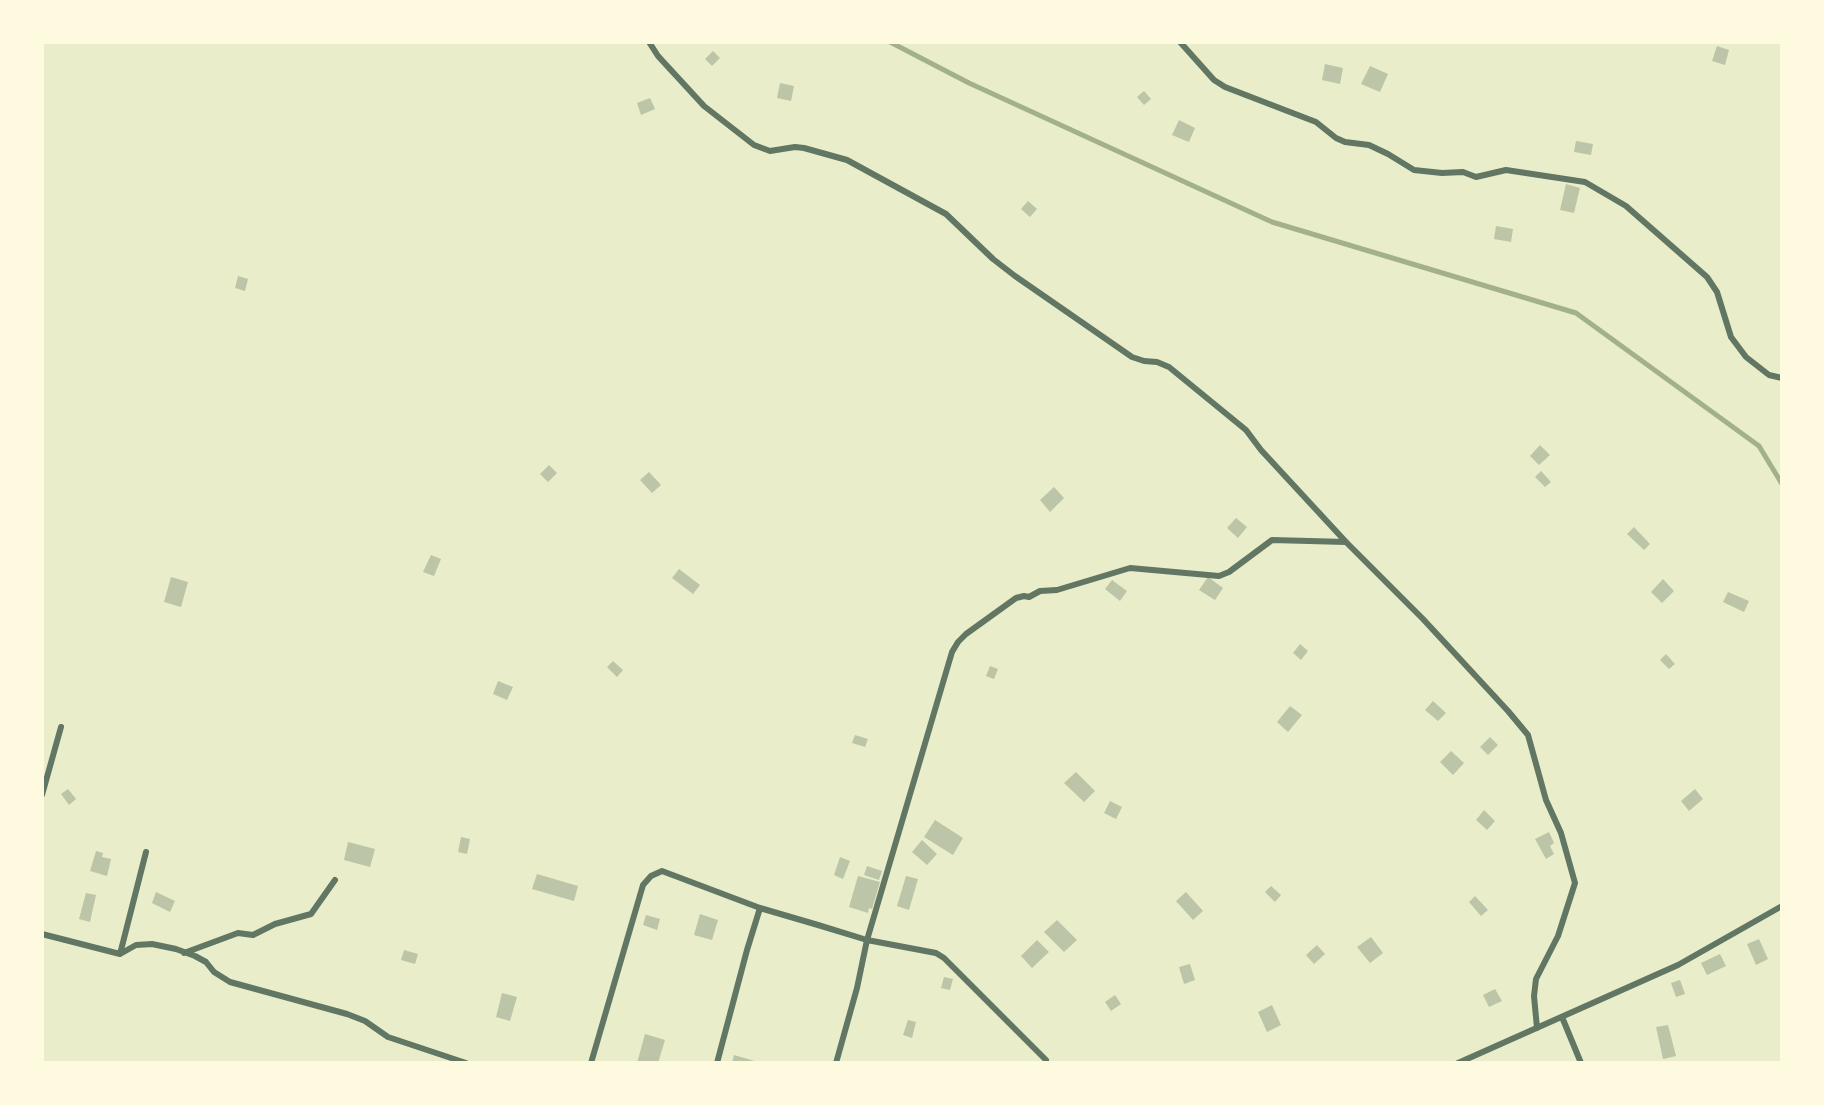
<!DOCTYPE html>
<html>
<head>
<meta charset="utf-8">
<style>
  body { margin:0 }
  #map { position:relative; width:1824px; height:1105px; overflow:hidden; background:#e9edc9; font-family:Montserrat,sans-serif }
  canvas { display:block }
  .frame { position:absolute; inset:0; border:44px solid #fefae0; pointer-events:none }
</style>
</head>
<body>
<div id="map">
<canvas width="1824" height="1105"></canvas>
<div class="frame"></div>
</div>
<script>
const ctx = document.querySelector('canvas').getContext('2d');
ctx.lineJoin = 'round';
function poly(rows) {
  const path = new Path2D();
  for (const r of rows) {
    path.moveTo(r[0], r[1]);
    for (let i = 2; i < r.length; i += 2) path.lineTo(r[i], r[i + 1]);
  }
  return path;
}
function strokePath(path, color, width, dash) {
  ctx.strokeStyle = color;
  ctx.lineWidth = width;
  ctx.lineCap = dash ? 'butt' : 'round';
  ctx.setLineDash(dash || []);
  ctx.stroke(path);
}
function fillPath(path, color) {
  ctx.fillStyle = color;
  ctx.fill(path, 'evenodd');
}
strokePath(poly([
  [890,42,969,83,1272,222,1576,313,1759,446,1782,484]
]), '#a3b18a', 5);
fillPath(poly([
  [1717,46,1729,50,1725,65,1712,61],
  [713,51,720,58,712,66,705,59],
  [1325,64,1343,68,1340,84,1322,80],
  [1370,66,1388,74,1380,92,1361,84],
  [780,83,794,86,791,101,777,98],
  [1144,91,1151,99,1144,105,1137,97],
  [650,98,655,109,641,115,637,103],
  [1179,120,1195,128,1189,142,1172,135],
  [1576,141,1593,144,1591,155,1574,152],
  [1566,184,1580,188,1574,213,1560,210],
  [1028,201,1037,209,1030,217,1021,209],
  [1496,226,1513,229,1511,242,1494,239],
  [238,276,248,279,245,291,235,288],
  [1540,445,1550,455,1539,465,1530,456],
  [549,465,557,473,548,482,540,474],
  [1541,471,1551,482,1545,487,1535,477],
  [649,472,661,485,652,493,640,480],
  [1054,487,1064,498,1050,512,1040,500],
  [1236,518,1247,527,1238,538,1227,528],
  [1634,527,1650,544,1644,550,1627,534],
  [431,555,441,559,434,576,423,572],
  [679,569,700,585,693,594,672,578],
  [171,577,188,582,181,607,164,602],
  [1208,577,1223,588,1215,600,1199,590],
  [1663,579,1674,591,1662,603,1651,592],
  [1112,580,1127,591,1120,601,1105,589],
  [1728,592,1749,601,1744,612,1723,602],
  [1300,644,1308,651,1301,660,1293,653],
  [1666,654,1675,664,1669,669,1660,660],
  [613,661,623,670,617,677,607,667],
  [990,666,998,669,994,679,986,676],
  [498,681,513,687,507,700,493,694],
  [1433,701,1446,713,1438,721,1425,710],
  [1290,706,1302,715,1288,732,1277,722],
  [855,735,868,739,865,747,852,743],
  [1490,737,1498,745,1488,755,1480,747],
  [1451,751,1464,763,1453,775,1440,762],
  [1076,772,1095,791,1084,802,1064,783],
  [68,789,76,799,69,805,61,794],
  [1695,789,1703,799,1689,811,1681,801],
  [1110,801,1122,807,1116,819,1104,813],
  [1484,810,1495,821,1487,830,1476,820],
  [935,820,963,838,953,855,924,837],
  [1549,832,1554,843,1550,846,1554,854,1546,859,1535,839],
  [461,837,470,839,467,854,458,852],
  [922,840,937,854,927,865,912,852],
  [348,842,375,849,370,867,344,860],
  [96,851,103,853,102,857,111,859,107,876,90,871],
  [840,857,850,861,843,879,834,875],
  [867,866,882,871,879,880,864,875],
  [537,874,578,886,574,901,532,889],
  [858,876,880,882,872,909,869,908,868,913,849,907],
  [906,876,918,879,909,910,897,906],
  [1271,886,1281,895,1275,902,1265,892],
  [156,892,175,901,170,912,152,903],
  [1186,892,1203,911,1193,920,1176,901],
  [86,893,96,895,90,922,79,919],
  [1475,896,1488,910,1481,916,1469,902],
  [700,914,718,920,712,940,694,935],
  [646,915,660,919,657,930,643,925],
  [1057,920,1077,940,1064,952,1044,932],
  [1371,937,1383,953,1370,963,1357,947],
  [1759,939,1768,959,1756,965,1747,944],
  [1037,940,1049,952,1032,968,1021,956],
  [1317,945,1325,954,1314,964,1306,955],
  [404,950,418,954,415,964,401,960],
  [1720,954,1726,966,1707,975,1701,963],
  [1190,964,1195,980,1184,984,1179,967],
  [944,977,953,979,950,990,941,988],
  [1680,980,1685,994,1676,997,1671,983],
  [1495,989,1502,1001,1489,1007,1483,995],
  [502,993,517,997,510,1021,496,1017],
  [1115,995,1121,1004,1111,1011,1105,1002],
  [1272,1005,1281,1025,1267,1032,1258,1012],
  [908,1020,916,1022,912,1038,903,1035],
  [1668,1025,1676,1056,1663,1059,1656,1027],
  [645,1034,665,1040,658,1063,637,1063],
  [734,1055,758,1062,758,1063,732,1063]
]), '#bcc5a7');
strokePath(poly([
  [649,42,658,56,704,106,754,145,770,151,795,147,804,148,847,160,946,214,993,259,1015,276,1132,357,1144,361,1157,362,1169,367,1246,430,1261,450,1346,542,1423,619,1508,711,1528,735,1546,800,1561,833,1575,883,1558,936,1536,979,1534,996,1537,1028],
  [1180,42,1214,80,1225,87,1316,122,1336,138,1345,142,1369,145,1388,154,1414,170,1442,173,1463,172,1476,177,1506,170,1585,182,1626,206,1707,277,1717,292,1731,337,1746,357,1769,375,1782,378],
  [42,795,61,727],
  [42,934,120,954,136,945,152,944,176,949,195,956,206,962,214,972,230,982,347,1014,365,1021,388,1037,466,1063],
  [184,953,238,933,253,935,275,924,311,914,335,880],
  [120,954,146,852],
  [1562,1017,1581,1063],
  [591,1063,643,885,651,876,662,871,760,908,818,925,867,940,936,953,944,958,1046,1060],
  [717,1063,747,950,760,908],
  [836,1063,857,988,867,940,952,652,958,642,966,634,1016,598,1024,596,1029,597,1040,591,1057,590,1130,568,1219,576,1229,572,1272,540,1346,542],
  [1458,1063,1678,965,1782,906]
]), '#617663', 6);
</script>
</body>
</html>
